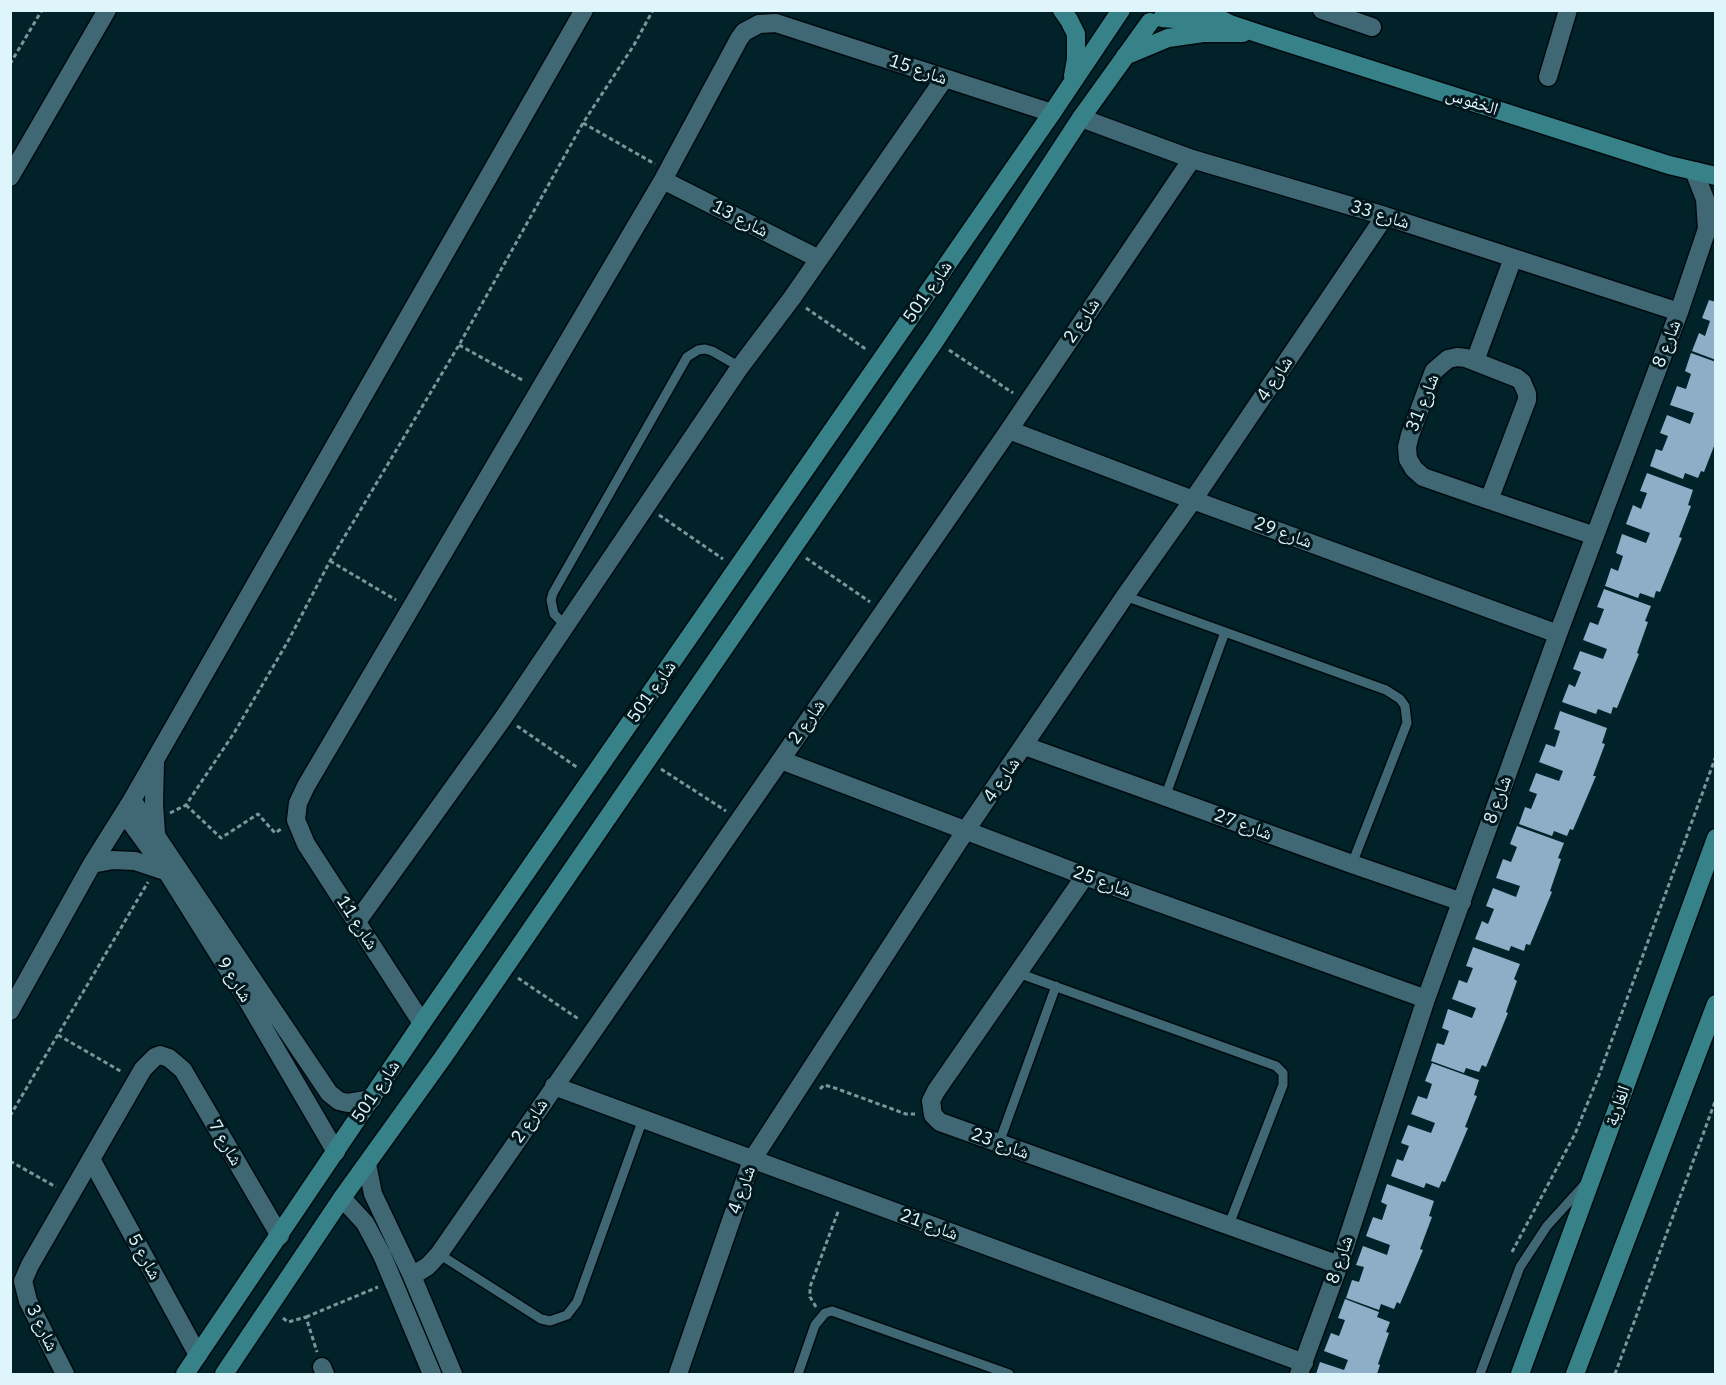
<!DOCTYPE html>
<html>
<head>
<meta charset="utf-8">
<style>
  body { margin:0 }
  #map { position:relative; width:1726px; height:1385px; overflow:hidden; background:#02222a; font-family:"IBM Plex Sans",sans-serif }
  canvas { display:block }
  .frame { position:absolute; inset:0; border:12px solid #def5fb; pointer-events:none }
</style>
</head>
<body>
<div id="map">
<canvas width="1726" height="1385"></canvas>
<div class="frame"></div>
</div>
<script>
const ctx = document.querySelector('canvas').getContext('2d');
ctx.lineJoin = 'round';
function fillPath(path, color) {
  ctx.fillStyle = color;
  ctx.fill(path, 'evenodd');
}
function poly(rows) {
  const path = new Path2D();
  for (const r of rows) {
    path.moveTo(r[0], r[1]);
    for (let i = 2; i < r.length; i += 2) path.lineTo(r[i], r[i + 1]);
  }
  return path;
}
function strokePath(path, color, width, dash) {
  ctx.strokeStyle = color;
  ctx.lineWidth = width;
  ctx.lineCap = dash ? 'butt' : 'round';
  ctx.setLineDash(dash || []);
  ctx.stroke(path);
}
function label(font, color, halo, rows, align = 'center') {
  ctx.font = font + ' "IBM Plex Sans","Noto Naskh Arabic",sans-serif';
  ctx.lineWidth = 6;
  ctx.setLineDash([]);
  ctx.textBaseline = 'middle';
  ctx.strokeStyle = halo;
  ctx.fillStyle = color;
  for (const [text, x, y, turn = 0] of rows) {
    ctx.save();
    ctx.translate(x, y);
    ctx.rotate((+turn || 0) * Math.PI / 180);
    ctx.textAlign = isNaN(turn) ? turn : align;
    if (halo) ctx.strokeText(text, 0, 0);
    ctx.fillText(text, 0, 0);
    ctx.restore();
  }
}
fillPath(poly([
  [1709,300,1716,302,1716,360,1692,351,1699,333,1705,336,1710,321,1702,318],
  [1691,353,1716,362,1716,441,1704,472,1701,471,1698,478,1685,473,1683,479,1650,466,1656,449,1662,451,1668,436,1660,433,1667,415,1690,424,1694,413,1670,405,1677,386,1686,389,1691,374,1685,371],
  [1647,473,1693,490,1688,505,1691,506,1679,537,1682,538,1660,592,1656,591,1654,598,1640,593,1638,598,1605,586,1611,568,1618,571,1623,556,1616,553,1622,534,1646,543,1650,533,1626,524,1633,505,1641,509,1647,493,1640,491],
  [1604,589,1651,606,1645,621,1648,622,1637,653,1639,654,1617,708,1613,707,1611,714,1598,709,1596,714,1562,702,1569,684,1575,687,1581,672,1573,669,1580,651,1603,659,1607,649,1583,640,1590,622,1598,625,1604,609,1597,607],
  [1560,711,1607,728,1602,743,1605,744,1593,776,1596,776,1573,830,1570,829,1567,836,1554,831,1552,836,1519,824,1525,807,1531,809,1537,794,1529,791,1536,773,1559,781,1563,771,1539,762,1546,744,1555,747,1560,731,1554,729],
  [1517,826,1564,843,1558,858,1561,859,1550,891,1552,892,1530,945,1526,944,1524,951,1511,946,1509,951,1475,939,1482,921,1488,924,1494,909,1486,906,1493,888,1516,897,1520,886,1496,878,1503,859,1511,862,1517,847,1510,844],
  [1473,947,1520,964,1514,979,1517,981,1506,1012,1508,1013,1486,1067,1482,1065,1479,1072,1466,1068,1464,1073,1431,1061,1437,1043,1444,1045,1449,1031,1442,1028,1448,1009,1472,1018,1476,1008,1452,999,1459,980,1467,983,1473,968,1466,966],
  [1432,1063,1479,1080,1474,1095,1477,1096,1465,1127,1468,1128,1445,1182,1442,1181,1439,1188,1426,1183,1424,1188,1391,1176,1397,1159,1403,1161,1409,1146,1401,1143,1408,1125,1431,1133,1435,1123,1411,1114,1418,1096,1427,1099,1432,1084,1425,1081],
  [1387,1184,1434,1201,1429,1216,1432,1217,1420,1249,1423,1250,1400,1304,1397,1302,1394,1309,1381,1304,1379,1310,1346,1298,1352,1280,1359,1282,1364,1267,1356,1265,1363,1246,1387,1255,1390,1245,1366,1236,1373,1217,1382,1220,1387,1205,1381,1202],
  [1345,1299,1379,1312,1377,1317,1390,1322,1386,1332,1389,1333,1378,1364,1380,1365,1377,1374,1316,1374,1320,1362,1344,1370,1348,1360,1324,1351,1331,1333,1339,1336,1345,1320,1338,1318]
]), '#8eadc6');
const lane = poly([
  [1125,596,1386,690,1400,699,1405,706,1407,723,1352,864],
  [565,625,554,614,551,600,553,593,687,357,698,350,705,349,712,351,740,367],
  [1165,797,1225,632],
  [1018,973,1276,1066,1283,1073,1283,1085,1228,1227],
  [999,1143,1056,986],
  [439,1254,541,1319,550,1321,567,1315,577,1302,643,1119],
  [798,1374,815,1325,825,1313,832,1311,1009,1374],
  [1480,1374,1520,1267,1547,1226,1585,1184]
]);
const street = poly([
  [1322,10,1372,27],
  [1548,77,1568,10],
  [1081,118,1192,159,1385,216,1679,312],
  [10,177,107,10],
  [663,180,817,258],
  [1457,357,1466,358,1517,378,1522,382,1527,394,1527,400,1489,500,1423,477,1414,469,1408,459,1407,447,1410,435,1434,371,1448,359,1457,357],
  [1475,361,1513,258],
  [1009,430,1193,500,1558,634],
  [1489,500,1595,536],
  [1025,746,1352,864,1462,902],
  [781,760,1085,876,1426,999],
  [155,762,154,804,156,833],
  [132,800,329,1093,339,1101,348,1103,372,1099],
  [124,813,167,872,246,998,336,1152],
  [92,864,113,860,135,861,165,871],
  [1085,876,936,1091,931,1101,933,1115,940,1122,1339,1265],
  [356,923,504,717,740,367,792,298,944,79],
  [10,1011,92,864,132,800,584,10],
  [422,1023,306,844,296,820,298,803,306,786,663,180,739,39,744,32,759,24,776,23,1052,113],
  [554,1086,1304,1363],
  [91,1159,198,1355],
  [367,1164,373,1194,412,1276,453,1374],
  [342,1198,365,1223,382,1255,432,1374],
  [412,1276,428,1266,439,1254,1009,430,1192,159],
  [322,1367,325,1374],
  [65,1374,28,1301,23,1281,30,1265,143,1069,155,1057,160,1055,169,1058,183,1070,280,1236],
  [678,1374,752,1160,966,830,1125,596,1193,500,1385,216],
  [1299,1374,1339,1265,1426,999,1558,634,1679,312,1707,229,1705,199,1694,171]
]);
const secondary = poly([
  [1062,10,1069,20,1076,34,1076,59,1073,76],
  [1202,10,1230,24,1263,35,1669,165,1716,176],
  [1162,18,1216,22],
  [1125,56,1168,38,1203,33,1243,33],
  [185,1374,422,1023,1052,113,1121,10],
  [224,1374,342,1198,444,1056,935,341,1081,118,1150,22],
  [1520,1374,1716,838],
  [1575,1374,1716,1004]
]);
strokePath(lane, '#000a0f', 12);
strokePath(street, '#000a0f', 21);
strokePath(secondary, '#000a0f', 21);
strokePath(poly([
  [10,64,42,10],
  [583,123,655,164],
  [806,308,867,350],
  [459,345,524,381],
  [949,350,1013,393],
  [659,515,723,559],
  [806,558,870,602],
  [330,561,396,600],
  [517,726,578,768],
  [661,769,726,811],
  [186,805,221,838,258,814,275,833,281,829],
  [170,813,186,805,234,733,287,643,330,561,459,345,583,123,634,45,653,10],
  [518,978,580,1020],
  [58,1035,122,1072],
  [820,1089,824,1085,832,1087,906,1114,915,1114],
  [10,1116,148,882],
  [10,1161,56,1187],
  [1512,1252,1575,1134,1599,1075,1716,756],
  [816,1307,810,1297,810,1287,839,1209],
  [306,1317,378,1287],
  [283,1318,288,1322,306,1317,317,1352],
  [1615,1374,1716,1099]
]), '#7a959c', 3, [4.5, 3]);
strokePath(lane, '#3f6874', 9);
strokePath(street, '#3f6874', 18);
strokePath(secondary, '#378188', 18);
label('18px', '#def5fb', '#03181d', [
  ["شارع 15",918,70,19],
  ["الخفوس",1472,102,18],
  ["شارع 33",1380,215,17],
  ["شارع 13",740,219,27],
  ["شارع 501",928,292,-55],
  ["شارع 2",1082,321,-56],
  ["شارع 8",1667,344,-69],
  ["شارع 4",1275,379,-56],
  ["شارع 31",1423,403,-68],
  ["شارع 29",1283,533,20],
  ["شارع 501",652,692,-55],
  ["شارع 2",807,722,-55],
  ["شارع 4",1002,780,-55],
  ["شارع 8",1498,800,-70],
  ["شارع 27",1243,825,20],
  ["شارع 25",1102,882,20],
  ["شارع 11",357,923,57],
  ["شارع 9",234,980,58],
  ["شارع 501",376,1092,-56],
  ["الغارية",1618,1106,-70],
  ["شارع 2",530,1121,-55],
  ["شارع 7",225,1143,60],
  ["شارع 23",1000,1144,20],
  ["شارع 4",742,1190,-70],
  ["شارع 21",929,1225,20],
  ["شارع 5",144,1257,61],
  ["شارع 8",1340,1260,-71],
  ["شارع 3",42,1328,64]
]);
</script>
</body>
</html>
